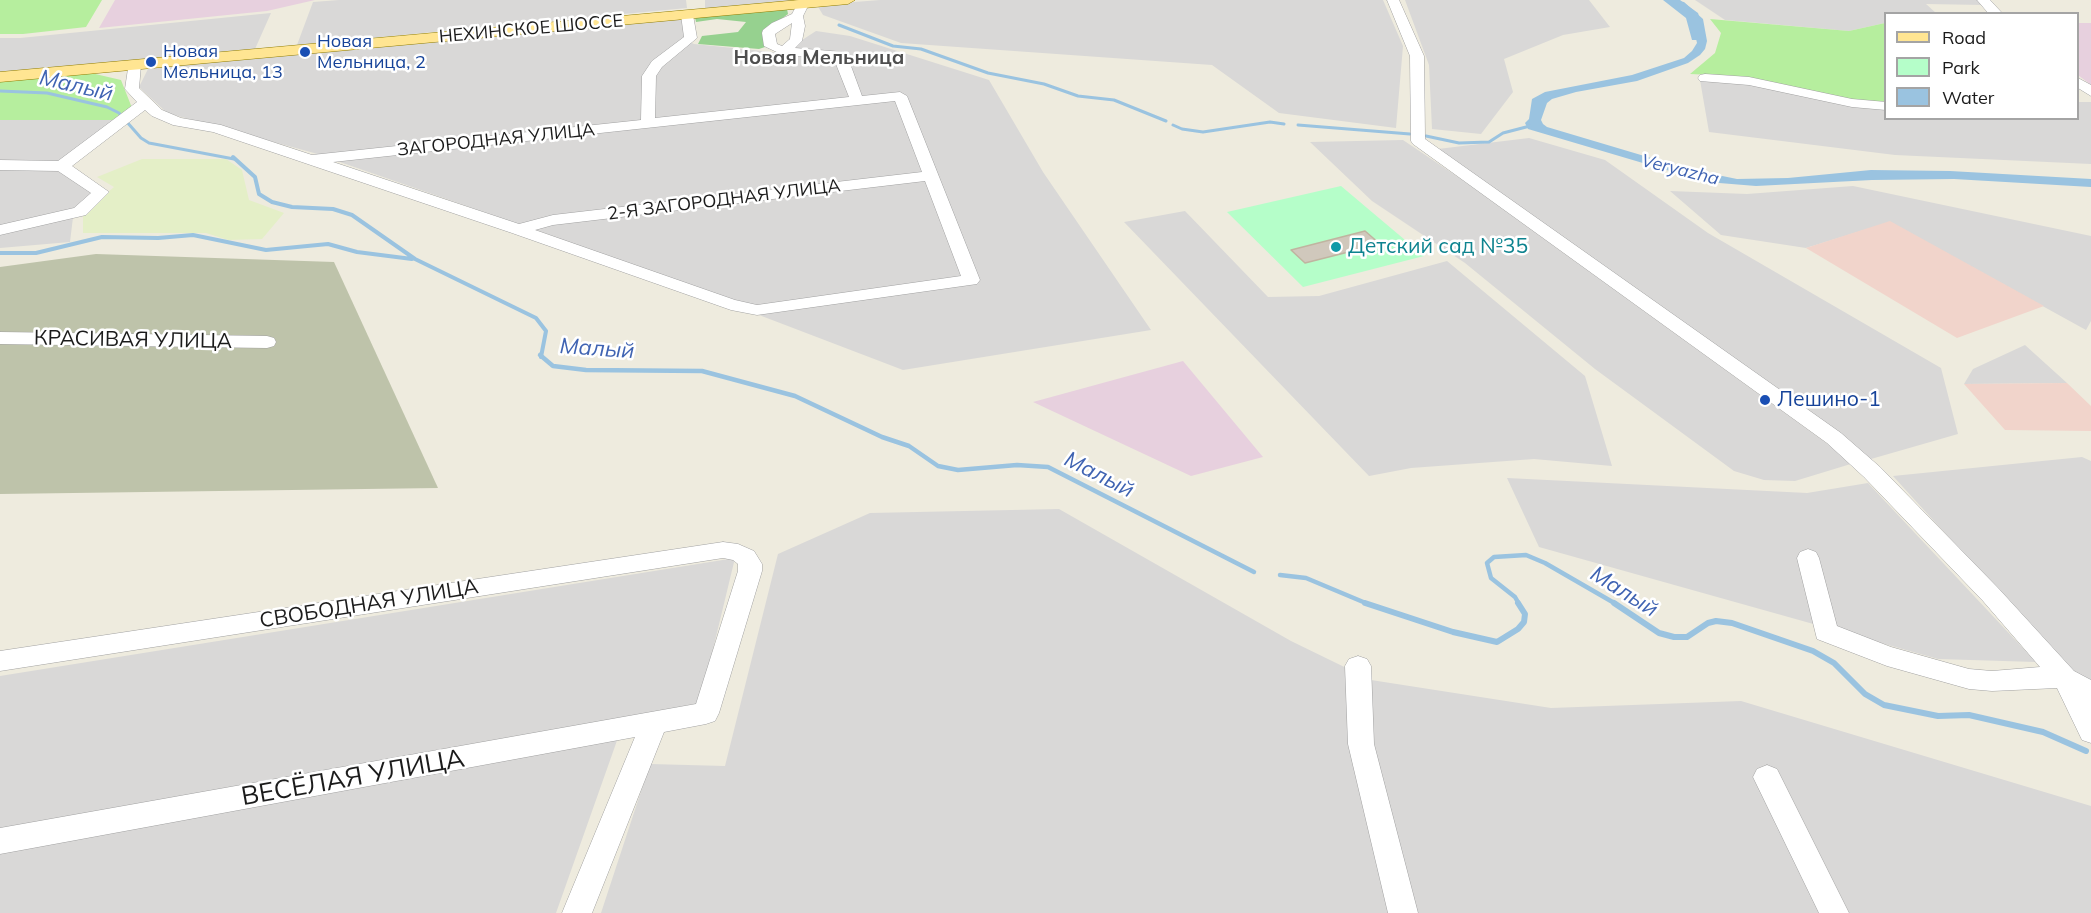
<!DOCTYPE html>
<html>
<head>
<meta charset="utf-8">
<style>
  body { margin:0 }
  #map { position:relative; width:2091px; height:913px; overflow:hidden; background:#eeebde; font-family:Mulish,sans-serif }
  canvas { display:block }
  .legend { position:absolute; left:1884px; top:12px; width:195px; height:108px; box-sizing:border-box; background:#fff; border:2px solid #a4a4a4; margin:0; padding:8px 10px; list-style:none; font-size:18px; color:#1b1b1b }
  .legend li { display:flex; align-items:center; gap:12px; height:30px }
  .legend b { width:30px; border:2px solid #a4a4a4 }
</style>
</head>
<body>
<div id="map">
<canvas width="2091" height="913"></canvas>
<ul class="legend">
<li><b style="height:8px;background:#ffe592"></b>Road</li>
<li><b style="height:16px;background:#b5fec9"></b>Park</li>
<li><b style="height:16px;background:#9ac3e0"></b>Water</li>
</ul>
</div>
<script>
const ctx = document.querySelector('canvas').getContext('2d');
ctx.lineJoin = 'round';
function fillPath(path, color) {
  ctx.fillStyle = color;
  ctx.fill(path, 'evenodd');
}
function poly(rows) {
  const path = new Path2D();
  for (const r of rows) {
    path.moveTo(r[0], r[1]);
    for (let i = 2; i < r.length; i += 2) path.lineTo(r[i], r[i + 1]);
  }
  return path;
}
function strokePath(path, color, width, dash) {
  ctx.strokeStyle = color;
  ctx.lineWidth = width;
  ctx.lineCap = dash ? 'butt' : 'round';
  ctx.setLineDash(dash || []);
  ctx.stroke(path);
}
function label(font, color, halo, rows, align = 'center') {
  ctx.font = font + ' Mulish,sans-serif';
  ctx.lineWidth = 5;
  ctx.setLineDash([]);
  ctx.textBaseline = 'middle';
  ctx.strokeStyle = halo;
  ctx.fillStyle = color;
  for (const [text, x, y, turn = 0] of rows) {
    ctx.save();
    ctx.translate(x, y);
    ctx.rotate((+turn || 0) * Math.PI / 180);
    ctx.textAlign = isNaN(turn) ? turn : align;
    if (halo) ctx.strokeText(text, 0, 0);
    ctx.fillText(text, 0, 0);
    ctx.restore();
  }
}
fillPath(poly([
  [339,0,686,0,687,8,297,45,313,2],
  [705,0,799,0,705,9],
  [880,0,1383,0,1403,46,1396,128,1279,113,1212,65,901,43,823,15,817,5],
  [1405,0,1589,0,1610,27,1563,35,1504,59,1513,92,1481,134,1432,129,1429,65],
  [1695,0,1977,0,1984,5,1926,4,1936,13,1886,14,1885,23,1849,31,1725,20],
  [271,13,255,49,0,73,0,38,20,38],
  [682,18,685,40,694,44,782,53,816,31,850,36,989,80,1043,172,1151,330,903,370,547,234,314,153,167,113,139,87,149,67],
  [1700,80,1745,83,1885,108,1886,118,2078,118,2078,102,2091,102,2091,164,1895,155,1709,132],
  [0,120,115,120,54,167,92,192,74,209,70,242,0,248],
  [1529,138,1605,160,1708,233,1941,368,1958,434,1871,459,1438,149],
  [1403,140,1470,185,1854,463,1795,481,1764,480,1734,471,1595,369,1465,263,1372,201,1310,142],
  [1853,186,2091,236,2091,321,2086,330,1890,222,1806,248,1721,235,1670,191,1747,194],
  [1185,211,1268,297,1319,296,1447,261,1585,376,1612,466,1534,459,1411,468,1369,476,1124,222],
  [2025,345,2067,383,1964,384,1973,369],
  [2082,457,2091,461,2091,694,1893,476],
  [1507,478,1807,493,1868,483,2036,662,1938,659,1539,547],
  [1059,509,1291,641,1371,680,1551,708,1741,701,2091,806,2091,913,601,913,650,764,725,766,778,554,870,513],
  [735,558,700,703,625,718,556,913,0,913,0,676]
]), '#d9d8d7');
fillPath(poly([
  [1890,221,2044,306,1957,338,1806,248],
  [2067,383,2091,406,2091,431,2005,430,1964,384]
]), '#f1d4cb');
fillPath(poly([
  [115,0,315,0,267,11,99,28],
  [2078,23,2091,23,2091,85,2078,75],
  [1183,361,1263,457,1191,476,1033,402]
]), '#e7d0de');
fillPath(poly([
  [96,254,334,262,438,488,0,494,0,267]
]), '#bec3aa');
fillPath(poly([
  [142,159,226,159,242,170,249,200,284,213,262,239,228,240,206,233,83,233,83,214,114,187,97,177]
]), '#e4efc7');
fillPath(poly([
  [0,0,102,0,86,27,23,34,0,34],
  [1710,19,1849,31,1885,23,1885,102,1854,100,1735,76,1690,74,1715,53,1721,33],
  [91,73,121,80,132,108,115,120,0,120,0,81]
]), '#b6ee9e');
fillPath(poly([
  [787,9,788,14,763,33,768,46,759,49,698,44,702,36,738,32,746,22,717,19,696,22,695,17]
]), '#96d18f');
fillPath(poly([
  [1341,186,1424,256,1303,287,1227,212]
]), '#b5fec9');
fillPath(poly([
  [1670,0,1684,2,1703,19,1707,41,1705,49,1700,55,1688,63,1637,81,1576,92,1552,99,1547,103,1541,120,1543,124,1547,127,1688,169,1737,179,1788,178,1871,170,1950,171,2091,179,2091,187,1954,179,1872,180,1756,186,1707,182,1528,129,1525,123,1529,119,1532,99,1545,92,1632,75,1684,58,1692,51,1697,43,1691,16,1682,7]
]), '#9ac3e0');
strokePath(poly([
  [839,25,893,46,921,49,988,73,1044,84,1078,96,1114,100,1166,121],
  [0,91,47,93,107,107,119,113,141,138,149,143,234,159],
  [1173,125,1182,129,1203,132,1270,122,1284,124],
  [1298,125,1410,134],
  [1426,136,1459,143,1489,142,1503,133,1530,126]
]), '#9ac3e0', 3);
strokePath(poly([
  [233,157,255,177,259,194,272,202,292,207,333,209,352,215,415,259,536,318,546,331,541,357],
  [0,253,36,253,102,237,158,238,193,235,266,250,328,244,357,252,412,259]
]), '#9ac3e0', 4);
strokePath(poly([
  [540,355,553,366,586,370,702,371,795,396,882,437,909,446,938,466,958,470,1017,465,1048,467,1254,572],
  [1280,575,1306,578,1368,604],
  [1519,604,1515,597,1491,578,1487,563,1494,557,1526,555,1545,563,1616,604]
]), '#9ac3e0', 4.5);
strokePath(poly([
  [1365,603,1453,632,1497,642,1518,629,1524,622,1525,614,1518,603],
  [1614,603,1659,633,1674,637,1687,637,1708,623,1716,621,1732,623,1813,651,1834,663,1865,694,1884,705,1938,716,1969,715,2043,732,2086,751]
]), '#9ac3e0', 6);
fillPath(poly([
  [1663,0,1680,0,1698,13,1706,37,1704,40,1692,40,1686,18,1663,0]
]), '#9ac3e0');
const building = poly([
  [1365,231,1380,244,1305,263,1291,250,1365,231]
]);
fillPath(building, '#d0c8bc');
strokePath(building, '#c0b4a0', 1.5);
const minor = poly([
  [803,0,809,4,803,16,805,26,802,41,795,48,842,52,848,58,862,96,900,92,907,96,980,280,977,284,757,315,731,310,512,233,213,132,173,125,152,116,145,110,72,166,109,192,86,215,0,235,0,225,74,208,91,193,58,171,0,170,0,160,58,161,137,102,125,89,129,62,139,62,141,65,139,88,162,110,181,118,221,125,312,155,641,120,642,76,652,61,684,37,681,15,687,11,693,15,697,38,662,67,656,76,655,118,849,97,834,59,783,55,764,46,762,33,763,30,772,23,792,14,799,1,803,0],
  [792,23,790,39,782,46,777,44,775,34,792,23],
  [895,101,922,172,553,215,519,224,333,162,895,101],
  [925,181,961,276,757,305,735,300,535,230,553,225,925,181],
  [1387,0,1399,0,1424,56,1425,139,1841,433,1880,467,1999,589,2074,671,2091,680,2091,743,2082,740,2057,688,1992,691,1969,689,1887,666,1817,639,1797,558,1800,552,1808,549,1816,552,1819,558,1837,626,1891,647,1969,669,1992,671,2040,667,1983,601,1864,477,1827,443,1413,144,1411,141,1410,56,1387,0],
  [1977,0,1990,0,2003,14,1989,14,1977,0],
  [1705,74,1749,77,1852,99,1886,102,1886,110,1852,107,1749,85,1700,81,1698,78,1700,75,1705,74],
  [2078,78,2091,85,2091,96,2078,88,2078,78],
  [0,332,267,336,274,338,276,342,274,346,267,348,0,344,0,332],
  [723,542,738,544,754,551,762,564,762,571,719,713,715,721,706,724,664,732,592,913,562,913,635,737,0,854,0,828,696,704,738,571,738,564,733,560,723,558,0,671,0,651,723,542],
  [1358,656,1367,659,1371,666,1374,744,1418,913,1388,913,1348,744,1345,666,1349,659,1358,656],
  [1767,765,1777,769,1849,913,1819,913,1753,777,1757,769,1767,765]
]);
const major = poly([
  [799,0,855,0,848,4,0,82,0,72,799,0]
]);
strokePath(minor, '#a2a2a2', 1);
strokePath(major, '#917d00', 1);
fillPath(minor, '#fff');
fillPath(major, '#ffe592');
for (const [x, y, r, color] of [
  [305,52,6,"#1a4fb4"],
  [151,62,6,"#1a4fb4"],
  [1336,247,6,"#0f9aa8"],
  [1765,400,6,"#1a4fb4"]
]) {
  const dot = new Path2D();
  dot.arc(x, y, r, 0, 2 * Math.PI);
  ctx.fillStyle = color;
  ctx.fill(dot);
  strokePath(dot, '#fff', 2);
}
label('18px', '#1b1b1b', '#fff', [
  ["НЕХИНСКОЕ ШОССЕ",531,29,-5],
  ["ЗАГОРОДНАЯ УЛИЦА",496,140,-6],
  ["2-Я ЗАГОРОДНАЯ УЛИЦА",724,200,-7]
]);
label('18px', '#164399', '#fff', [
  ["Новая",317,42],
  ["Мельница, 2",317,63],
  ["Новая",163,52],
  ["Мельница, 13",163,73]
], 'left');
label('italic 18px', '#3f63b2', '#fff', [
  ["Veryazha",1680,170,14]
]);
label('bold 20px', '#4e4e4e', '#fff', [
  ["Новая Мельница",819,58]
]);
label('21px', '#0d838f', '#fff', [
  ["Детский сад №35",1348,247]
], 'left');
label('21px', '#1b1b1b', '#fff', [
  ["КРАСИВАЯ УЛИЦА",133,340,1],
  ["СВОБОДНАЯ УЛИЦА",369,604,-9]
]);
label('21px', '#164399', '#fff', [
  ["Лешино-1",1777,400]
], 'left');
label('italic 22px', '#3f63b2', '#fff', [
  ["Малый",76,86,13],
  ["Малый",597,349,4],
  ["Малый",1099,475,27],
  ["Малый",1624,592,32]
]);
label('26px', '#1b1b1b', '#fff', [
  ["ВЕСЁЛАЯ УЛИЦА",353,778,-10]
]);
</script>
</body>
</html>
